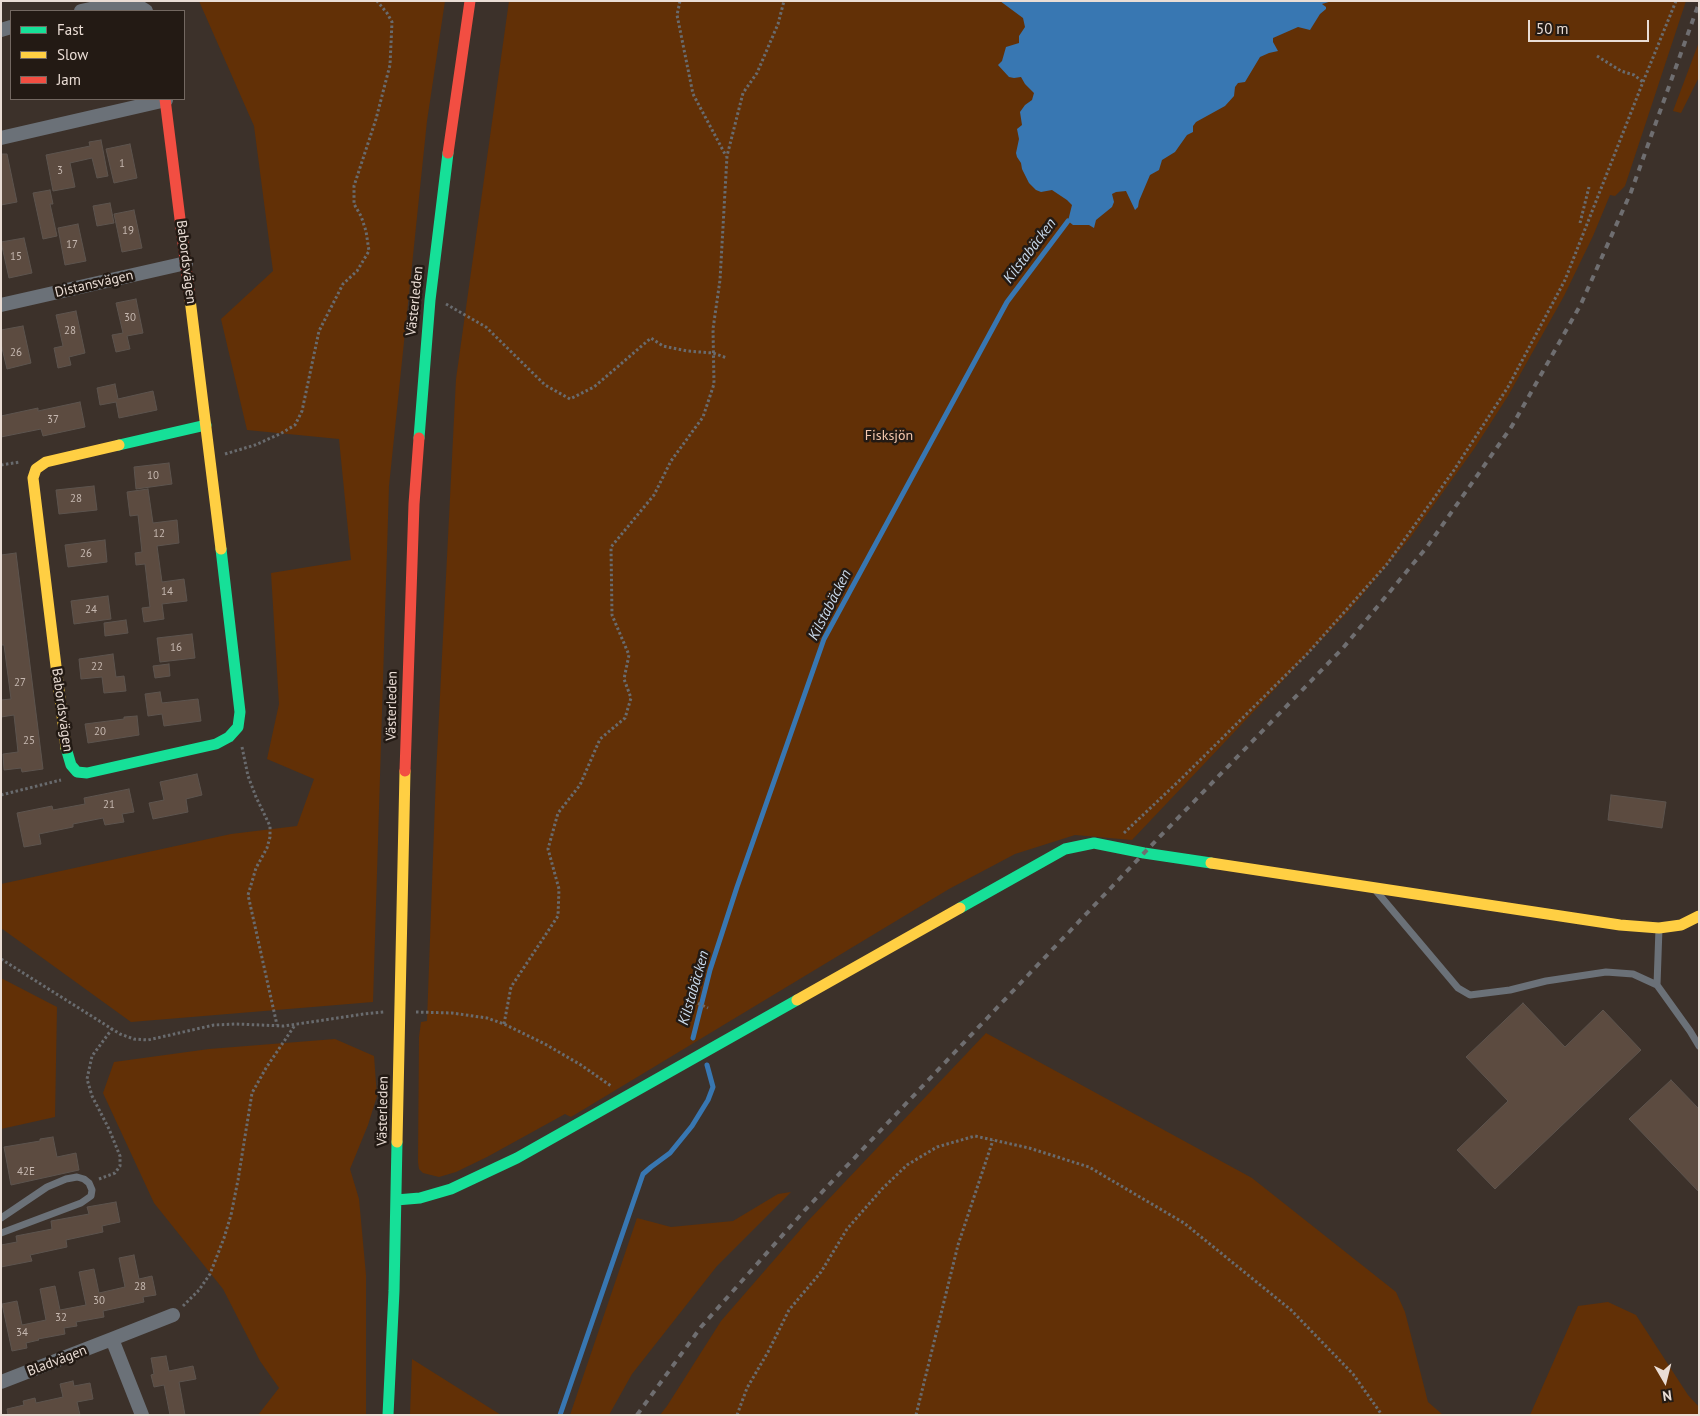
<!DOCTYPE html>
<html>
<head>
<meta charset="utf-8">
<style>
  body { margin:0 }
  #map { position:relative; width:1700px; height:1416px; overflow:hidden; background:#3c312a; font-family:"PT Sans",sans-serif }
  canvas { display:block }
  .frame { position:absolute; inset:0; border:2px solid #eaddd5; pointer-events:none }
  .legend { position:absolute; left:10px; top:10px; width:175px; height:90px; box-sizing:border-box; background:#231a14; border:1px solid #736861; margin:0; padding:6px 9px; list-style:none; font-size:15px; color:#eaddd5 }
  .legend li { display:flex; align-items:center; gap:10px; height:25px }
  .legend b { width:25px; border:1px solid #736861 }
  .north { position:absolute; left:1640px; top:1356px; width:50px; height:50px; -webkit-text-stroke:4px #231a14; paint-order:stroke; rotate:172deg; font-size:14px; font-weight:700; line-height:20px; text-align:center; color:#eaddd5 }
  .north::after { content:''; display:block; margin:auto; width:18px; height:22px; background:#eaddd5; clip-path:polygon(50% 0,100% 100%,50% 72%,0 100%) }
  .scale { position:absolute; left:1528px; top:20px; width:121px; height:22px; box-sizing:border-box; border:2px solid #eaddd5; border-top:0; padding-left:6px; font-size:15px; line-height:18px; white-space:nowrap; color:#eaddd5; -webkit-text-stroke:4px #231a14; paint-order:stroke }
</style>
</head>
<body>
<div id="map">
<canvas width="1700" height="1416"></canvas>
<div class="frame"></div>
<ul class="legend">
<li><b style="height:6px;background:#16e098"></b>Fast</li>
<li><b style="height:6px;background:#ffcf43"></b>Slow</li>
<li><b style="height:6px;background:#f24e42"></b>Jam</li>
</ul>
<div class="north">N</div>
<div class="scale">50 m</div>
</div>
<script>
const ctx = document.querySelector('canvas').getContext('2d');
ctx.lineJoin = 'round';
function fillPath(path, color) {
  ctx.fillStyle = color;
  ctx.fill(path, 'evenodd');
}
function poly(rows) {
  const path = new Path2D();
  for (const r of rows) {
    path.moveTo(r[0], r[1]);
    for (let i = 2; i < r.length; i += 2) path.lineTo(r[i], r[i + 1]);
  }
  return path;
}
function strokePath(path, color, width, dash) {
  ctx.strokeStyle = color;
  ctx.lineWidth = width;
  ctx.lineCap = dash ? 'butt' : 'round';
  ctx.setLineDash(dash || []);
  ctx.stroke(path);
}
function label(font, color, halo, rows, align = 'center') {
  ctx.font = font + ' "PT Sans",sans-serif';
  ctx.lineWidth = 5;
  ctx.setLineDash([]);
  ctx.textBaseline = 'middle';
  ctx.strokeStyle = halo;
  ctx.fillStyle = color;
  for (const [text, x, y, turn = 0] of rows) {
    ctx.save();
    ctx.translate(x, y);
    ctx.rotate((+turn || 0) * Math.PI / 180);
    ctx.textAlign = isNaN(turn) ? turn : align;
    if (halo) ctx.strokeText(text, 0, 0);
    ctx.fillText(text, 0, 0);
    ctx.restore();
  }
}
fillPath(poly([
  [199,1,445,1,427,121,389,486,373,1002,131,1022,1,928,1,884,231,834,297,826,314,779,267,759,279,704,271,573,351,560,339,439,247,430,221,319,273,271,254,126],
  [509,1,1686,1,1625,186,1615,196,1610,195,1593,236,1564,296,1508,396,1474,449,1410,538,1349,611,1132,840,1075,835,1015,854,949,889,571,1117,565,1114,487,1157,456,1172,439,1177,423,1173,419,1169,418,1162,419,1037,421,1022,427,1021,436,775,456,379],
  [1699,42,1699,77,1681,113,1673,111],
  [1,978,57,1007,55,1117,1,1129],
  [986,1033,1252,1178,1396,1292,1405,1312,1428,1402,1443,1415,660,1415,667,1406,721,1321,807,1222],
  [335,1039,374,1056,377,1096,368,1125,350,1169,359,1199,366,1275,366,1415,258,1415,279,1388,260,1361,223,1289,154,1203,103,1093,114,1062,209,1049],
  [791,1192,717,1266,632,1374,609,1415,570,1415,637,1218,671,1227,733,1221,778,1194],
  [1608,1302,1636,1315,1688,1395,1699,1407,1699,1415,1530,1415,1578,1306],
  [412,1359,501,1415,410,1415]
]), '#623006');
fillPath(poly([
  [1000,1,1332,1,1322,4,1326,7,1326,9,1320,14,1310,30,1298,27,1273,38,1273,42,1278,51,1269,53,1260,57,1245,82,1238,83,1235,87,1234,96,1225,106,1196,122,1193,126,1193,132,1187,135,1175,152,1162,160,1159,170,1150,175,1139,201,1138,207,1135,210,1126,191,1116,192,1112,194,1114,202,1112,207,1096,220,1094,228,1089,225,1073,225,1068,221,1072,205,1067,200,1052,190,1041,192,1036,190,1029,183,1022,169,1021,163,1017,157,1016,153,1019,139,1017,129,1022,125,1020,112,1025,105,1032,100,1034,93,1025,84,1021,77,1014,78,1009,77,998,65,1002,61,1006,47,1019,43,1019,36,1025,27,1023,18]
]), '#3877b2');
strokePath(poly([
  [693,1038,710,970,737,887,824,639,1007,302,1068,221],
  [560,1415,643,1174,651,1167,670,1153,692,1126,708,1100,713,1087,707,1065]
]), '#3877b2', 5);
const building = poly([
  [101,140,108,176,97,178,92,158,70,163,75,187,53,191,46,155,90,146,89,142,101,140],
  [130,144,137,178,114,183,106,149,130,144],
  [1,154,7,154,17,202,1,205,1,154],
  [50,190,53,204,50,204,57,236,43,239,33,193,50,190],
  [110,203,114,223,97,226,93,206,110,203],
  [134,210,142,248,122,252,114,214,134,210],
  [78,224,86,261,65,265,58,228,78,224],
  [24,238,32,273,9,278,1,242,24,238],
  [136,299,143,333,127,336,130,349,116,352,112,335,123,333,116,303,136,299],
  [76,311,85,353,69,357,71,365,58,368,54,348,63,346,56,315,76,311],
  [23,326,31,363,7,369,1,344,1,330,23,326],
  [115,384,118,399,153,391,157,410,119,418,116,402,100,405,97,388,115,384],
  [80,402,85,427,43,436,41,429,1,437,1,416,38,408,38,411,80,402],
  [169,463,172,484,136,489,134,467,169,463],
  [94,486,97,510,59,514,56,490,94,486],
  [148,489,153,523,177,520,179,543,157,546,162,582,184,579,187,601,162,604,164,619,144,622,142,608,150,607,145,564,136,565,135,553,142,552,138,515,130,516,127,492,148,489],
  [105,540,107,562,68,567,65,545,105,540],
  [16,553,43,769,22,772,21,768,4,770,3,754,18,752,14,715,1,717,1,700,11,699,4,645,1,645,1,555,16,553],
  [108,596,111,619,74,624,71,601,108,596],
  [126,620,128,633,105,636,104,623,126,620],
  [192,634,195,658,160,662,157,638,192,634],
  [113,654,116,677,124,676,126,691,104,693,102,677,81,679,79,659,113,654],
  [169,664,170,676,155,678,153,666,169,664],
  [160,692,162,703,198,699,201,721,164,726,162,714,148,716,145,694,160,692],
  [137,716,139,735,88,743,85,724,124,719,124,717,137,716],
  [197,774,202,795,186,799,188,812,153,819,149,803,164,800,160,782,197,774],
  [129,789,134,812,122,814,124,822,105,825,103,818,73,824,73,827,39,834,41,844,24,847,17,813,52,806,53,810,85,804,84,798,129,789],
  [1611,795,1666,802,1662,828,1608,820,1611,795],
  [1523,1003,1565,1047,1603,1010,1641,1050,1495,1189,1457,1150,1508,1101,1466,1057,1523,1003],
  [1671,1080,1699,1109,1699,1192,1629,1119,1671,1080],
  [53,1137,57,1157,76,1153,79,1170,11,1185,4,1147,40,1141,40,1139,53,1137],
  [116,1202,120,1222,102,1226,103,1232,66,1240,67,1247,30,1255,32,1261,1,1267,1,1245,17,1242,16,1236,52,1229,51,1221,89,1214,87,1207,116,1202],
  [134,1255,139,1279,152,1276,156,1295,143,1297,144,1302,103,1311,104,1317,76,1322,77,1326,64,1328,65,1334,38,1339,39,1340,26,1343,27,1348,12,1351,2,1304,17,1301,22,1325,46,1320,40,1289,55,1286,60,1310,86,1305,79,1272,94,1269,99,1293,125,1287,119,1258,134,1255],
  [166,1356,169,1371,193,1366,196,1379,179,1382,185,1415,170,1415,164,1385,154,1387,151,1375,154,1374,151,1358,166,1356],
  [73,1381,74,1386,90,1383,93,1399,77,1402,80,1415,8,1415,7,1409,24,1405,23,1401,35,1398,36,1403,63,1397,60,1384,73,1381]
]);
fillPath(building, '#5c4b40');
strokePath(building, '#5d544e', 1);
strokePath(poly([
  [680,1,677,15,693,94,726,156],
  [1597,56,1621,71,1634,75,1643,82],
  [1580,223,1589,187],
  [446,304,486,327,545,385,570,399,594,387,651,338,663,346,687,351,713,353,727,358],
  [225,454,255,445,280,434,295,425,302,411,319,331,343,284,357,271,369,251,366,231,361,216,354,204,354,186,376,119,390,65,392,22,387,13,377,1],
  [1,465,20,462],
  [242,747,248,776,256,797,270,826,270,837,267,848,256,868,248,895,277,1025],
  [1,795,61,780],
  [1124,833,1182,778,1307,654,1387,564,1454,470,1508,387,1565,280,1643,82,1676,1],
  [1,959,120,1034,134,1039,148,1040,214,1025,236,1024,284,1026,364,1014,384,1012],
  [689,999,708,1008],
  [416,1012,452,1013,487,1018,504,1024,545,1044,581,1065,611,1086],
  [504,1024,511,987,558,916,559,889,548,849,558,813,580,785,600,739,625,718,631,698,624,679,629,655,612,615,611,547,654,495,671,461,703,417,714,384,713,329,720,280,727,156,743,93,757,73,778,24,784,1],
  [99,1179,115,1173,120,1166,120,1156,109,1129,92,1096,87,1079,92,1056,112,1029],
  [183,1306,199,1290,210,1274,224,1238,231,1215,238,1180,252,1093,266,1068,295,1025],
  [737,1415,747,1388,768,1352,789,1310,821,1272,847,1229,882,1189,907,1165,937,1147,975,1136,1029,1148,1089,1167,1184,1223,1291,1310,1353,1374,1382,1415],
  [916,1415,958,1245,993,1140]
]), '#696b6e', 3, [2.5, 2.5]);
strokePath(poly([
  [1377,892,1458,988,1470,995,1510,990,1546,981,1606,972,1633,974,1657,985,1690,1031,1699,1046],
  [1657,985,1659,928],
  [1,1218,47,1187,66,1179,77,1177,84,1179,89,1183,92,1190,91,1196,81,1203,1,1233]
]), '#6b7178', 7);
strokePath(poly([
  [81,11,109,5,124,3,138,6,146,11],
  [1,30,11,27],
  [1,138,166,100],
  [1,305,186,263],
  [112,1339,173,1315],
  [1,1382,112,1339,142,1415]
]), '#6b7178', 14);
strokePath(poly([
  [419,438,430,300,448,153],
  [119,445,206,425],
  [66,748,71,765,77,772,87,773,216,744,229,737,238,727,240,712,221,549],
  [960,908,1065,849,1094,843,1144,853,1211,863],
  [396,1200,420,1198,451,1189,517,1158,797,1000],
  [388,1415,394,1291,397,1142]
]), '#16e098', 11);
strokePath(poly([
  [190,299,221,549],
  [66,748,33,478,36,469,46,462,119,445],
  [1211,863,1620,925,1659,928,1681,925,1699,916],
  [797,1000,960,908],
  [397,1142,405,771]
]), '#ffcf43', 11);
strokePath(poly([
  [165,99,190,299],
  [448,153,470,1],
  [405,771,414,504,419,438]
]), '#f24e42', 11);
strokePath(poly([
  [637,1415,701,1327,805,1210,1144,853,1343,648,1427,547,1512,426,1581,304,1631,192,1699,3]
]), '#6f6e70', 4, [6, 6]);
label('11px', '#c6b8b0', null, [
  ["1",122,164],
  ["3",60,171],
  ["19",128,231],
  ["17",72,245],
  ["15",16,257],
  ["30",130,318],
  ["28",70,331],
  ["26",16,353],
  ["37",53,420],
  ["10",153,476],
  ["28",76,499],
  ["12",159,534],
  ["26",86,554],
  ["14",167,592],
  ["24",91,610],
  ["16",176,648],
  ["22",97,667],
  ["27",20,683],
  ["20",100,732],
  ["25",29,741],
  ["21",109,805],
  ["42E",26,1172],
  ["28",140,1287],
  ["30",99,1301],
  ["32",61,1318],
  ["34",22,1333]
]);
label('14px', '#eaddd5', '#231a14', [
  ["Babordsvägen",186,262,83],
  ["Distansvägen",94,284,-13],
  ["Västerleden",415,301,-84],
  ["Västerleden",392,706,-89],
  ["Babordsvägen",62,710,82],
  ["Västerleden",383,1111,-89],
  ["Bladvägen",57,1361,-21]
]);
label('14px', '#f5c8ae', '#231a14', [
  ["Fisksjön",889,436]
]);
label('italic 15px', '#cadbed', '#231a14', [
  ["Kilstabäcken",1030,251,-53],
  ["Kilstabäcken",830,605,-63],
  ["Kilstabäcken",694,988,-74]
]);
</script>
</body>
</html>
